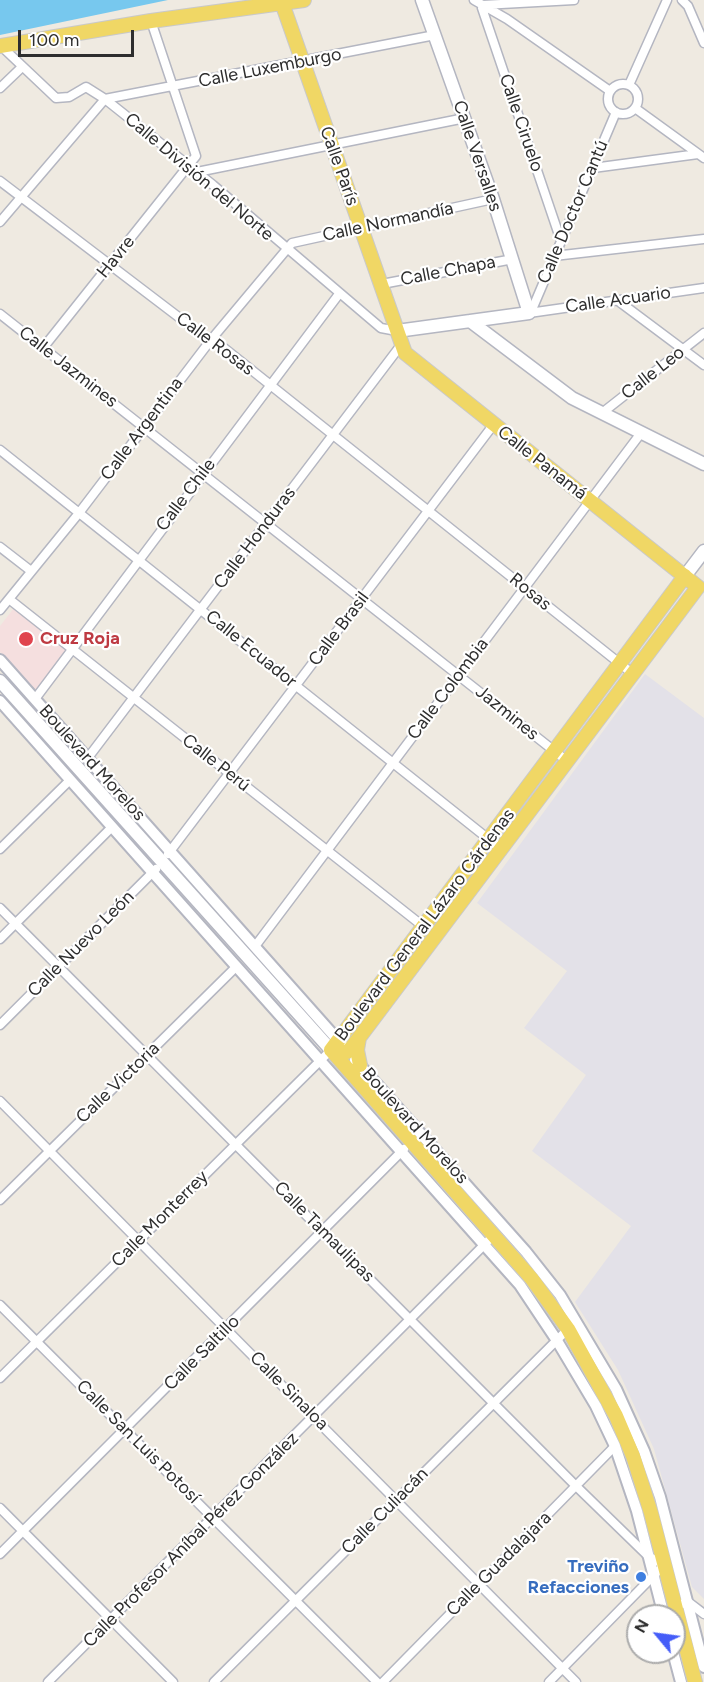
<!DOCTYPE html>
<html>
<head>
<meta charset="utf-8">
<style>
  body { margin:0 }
  #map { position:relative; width:704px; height:1682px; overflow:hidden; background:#efeae1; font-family:Figtree,sans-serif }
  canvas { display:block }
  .north { position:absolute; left:626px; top:1604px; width:60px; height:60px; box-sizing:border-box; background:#fff; border:2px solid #ababab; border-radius:50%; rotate:299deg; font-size:16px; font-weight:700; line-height:24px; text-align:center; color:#2e2e2e }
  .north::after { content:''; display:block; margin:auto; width:21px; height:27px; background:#455df8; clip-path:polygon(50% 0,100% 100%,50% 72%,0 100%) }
  .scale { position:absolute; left:18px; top:30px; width:116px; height:27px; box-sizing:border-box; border:3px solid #2e2e2e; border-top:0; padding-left:8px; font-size:18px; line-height:21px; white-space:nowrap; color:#2e2e2e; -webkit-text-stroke:4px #fff; paint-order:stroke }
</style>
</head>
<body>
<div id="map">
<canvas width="704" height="1682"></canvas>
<div class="north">N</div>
<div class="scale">100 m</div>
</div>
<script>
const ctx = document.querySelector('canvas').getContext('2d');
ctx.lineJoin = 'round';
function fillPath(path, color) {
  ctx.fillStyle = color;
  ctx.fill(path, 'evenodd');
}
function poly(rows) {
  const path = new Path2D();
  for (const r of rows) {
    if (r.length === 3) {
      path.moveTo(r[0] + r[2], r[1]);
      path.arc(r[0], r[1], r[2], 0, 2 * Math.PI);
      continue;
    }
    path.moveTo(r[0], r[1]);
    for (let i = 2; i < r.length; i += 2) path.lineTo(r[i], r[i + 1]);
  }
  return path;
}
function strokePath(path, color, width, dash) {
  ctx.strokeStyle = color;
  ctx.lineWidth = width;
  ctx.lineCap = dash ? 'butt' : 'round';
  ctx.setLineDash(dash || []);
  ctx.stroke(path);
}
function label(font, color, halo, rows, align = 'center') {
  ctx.font = font + ' Figtree,sans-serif';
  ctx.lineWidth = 4.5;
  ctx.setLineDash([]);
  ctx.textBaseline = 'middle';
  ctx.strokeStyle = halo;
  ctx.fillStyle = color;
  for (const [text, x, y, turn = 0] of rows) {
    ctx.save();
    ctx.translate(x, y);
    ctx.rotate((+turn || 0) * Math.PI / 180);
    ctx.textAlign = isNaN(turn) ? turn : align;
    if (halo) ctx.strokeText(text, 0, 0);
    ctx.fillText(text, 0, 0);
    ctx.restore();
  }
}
fillPath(poly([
  [645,674,704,718,704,1599,692,1587,654,1449,618,1370,575,1302,631,1226,532,1151,586,1075,524,1028,567,971,477,903]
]), '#e3e1e8');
fillPath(poly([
  [14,608,66,650,36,691,0,652,0,626]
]), '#f5dfdf');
fillPath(poly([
  [0,0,168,0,0,35]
]), '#77c8ee');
const minor = poly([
  [474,0,507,19,610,91],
  [682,0,688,6,704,43],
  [1,46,56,98,69,97,86,87,105,99,213,185,381,328,397,331],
  [623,99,15],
  [629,85,667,0],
  [0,88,22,67],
  [105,99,435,35],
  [635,108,704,158],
  [593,168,698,154],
  [197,172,465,118],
  [0,181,210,341,219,344,633,674],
  [0,222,105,99],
  [561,241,482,8,483,5,574,0],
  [554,256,704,239],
  [382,284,513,259],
  [617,300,704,365],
  [531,312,616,112],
  [529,313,704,288],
  [0,314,567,761],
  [43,348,196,156,151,21],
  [602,413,704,333],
  [0,450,501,849],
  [0,547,31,571],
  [9,599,424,927],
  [0,610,79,513,210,341,292,243,493,199],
  [35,699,339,294],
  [87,759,401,345],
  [0,849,70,780],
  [168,854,494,424],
  [0,908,576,1486,648,1556,664,1565,549,1682],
  [0,939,112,827],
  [256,945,641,433],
  [0,1025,156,869],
  [0,1101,576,1682],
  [0,1200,237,966],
  [0,1305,377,1682],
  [0,1378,331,1050],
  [0,1508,173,1682],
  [0,1554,404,1149],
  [675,1608,687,1601,704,1614],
  [48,1682,494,1235],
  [214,1682,568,1329],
  [383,1682,615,1446]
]);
const tertiary = poly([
  [0,660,343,1046],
  [0,701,520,1285,556,1339,596,1406,615,1446,637,1511,664,1616],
  [355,1060,526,1252,560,1295,616,1389,644,1451,660,1497,704,1667],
  [673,1652,681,1682]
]);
const secondary = poly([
  [470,321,572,398,704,464],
  [397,331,529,313,493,199,422,0],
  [685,576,704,551],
  [0,681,331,1050]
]);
const primary = poly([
  [281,0,405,353,698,587,352,1047,347,1052,331,1050],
  [0,46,151,21,304,0],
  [359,1038,357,1050,360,1065],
  [331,1050,532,1279,568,1329,616,1416,633,1456,651,1513,695,1682],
  [331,1050,685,576]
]);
strokePath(minor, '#b4b6c1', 11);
strokePath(tertiary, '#b4b6c1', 14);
strokePath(secondary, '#b4b6c1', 15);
strokePath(primary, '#c9c9c9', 16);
strokePath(minor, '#fff', 8);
strokePath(tertiary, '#fff', 10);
strokePath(secondary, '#fff', 12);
strokePath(primary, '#f0d765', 14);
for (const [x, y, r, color] of [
  [26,639,8,"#e0444e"],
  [641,1577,6,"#3f7fe0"]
]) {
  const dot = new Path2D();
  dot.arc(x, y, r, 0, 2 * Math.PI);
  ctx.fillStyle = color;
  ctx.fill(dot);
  strokePath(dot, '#fff', 2);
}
label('18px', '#2e2e2e', '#fff', [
  ["Calle Luxemburgo",270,68,-11],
  ["Calle Ciruelo",521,123,71],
  ["Calle Versalles",477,156,71],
  ["Calle París",339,166,70],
  ["Calle División del Norte",199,177,40],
  ["Calle Doctor Cantú",573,212,-67],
  ["Calle Normandía",388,222,-12],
  ["Havre",116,257,-51],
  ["Calle Chapa",448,271,-11],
  ["Calle Acuario",618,300,-8],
  ["Calle Rosas",215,344,37],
  ["Calle Jazmines",68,367,38],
  ["Calle Leo",653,373,-38],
  ["Calle Argentina",142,429,-53],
  ["Calle Panamá",542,463,38],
  ["Calle Chile",186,495,-53],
  ["Calle Honduras",255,538,-53],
  ["Rosas",530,592,39],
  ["Calle Brasil",339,629,-53],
  ["Calle Ecuador",251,649,39],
  ["Calle Colombia",448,689,-53],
  ["Jazmines",507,713,39],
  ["Boulevard Morelos",92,763,48],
  ["Calle Perú",216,763,38],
  ["Boulevard General Lázaro Cárdenas",425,925,-53],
  ["Calle Nuevo León",81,944,-45],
  ["Calle Victoria",118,1083,-44],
  ["Boulevard Morelos",415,1126,48],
  ["Calle Monterrey",160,1219,-45],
  ["Calle Tamaulipas",324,1232,45],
  ["Calle Saltillo",202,1353,-45],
  ["Calle Sinaloa",289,1391,45],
  ["Calle San Luis Potosí",138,1442,45],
  ["Calle Culiacán",385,1511,-45],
  ["Calle Profesor Aníbal Pérez González",191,1540,-45],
  ["Calle Guadalajara",499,1564,-45]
]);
label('bold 18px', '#be3a42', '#fff', [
  ["Cruz Roja",40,639]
], 'left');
label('bold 18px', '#366cbe', '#fff', [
  ["Treviño",629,1567],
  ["Refacciones",629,1588]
], 'right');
</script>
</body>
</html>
